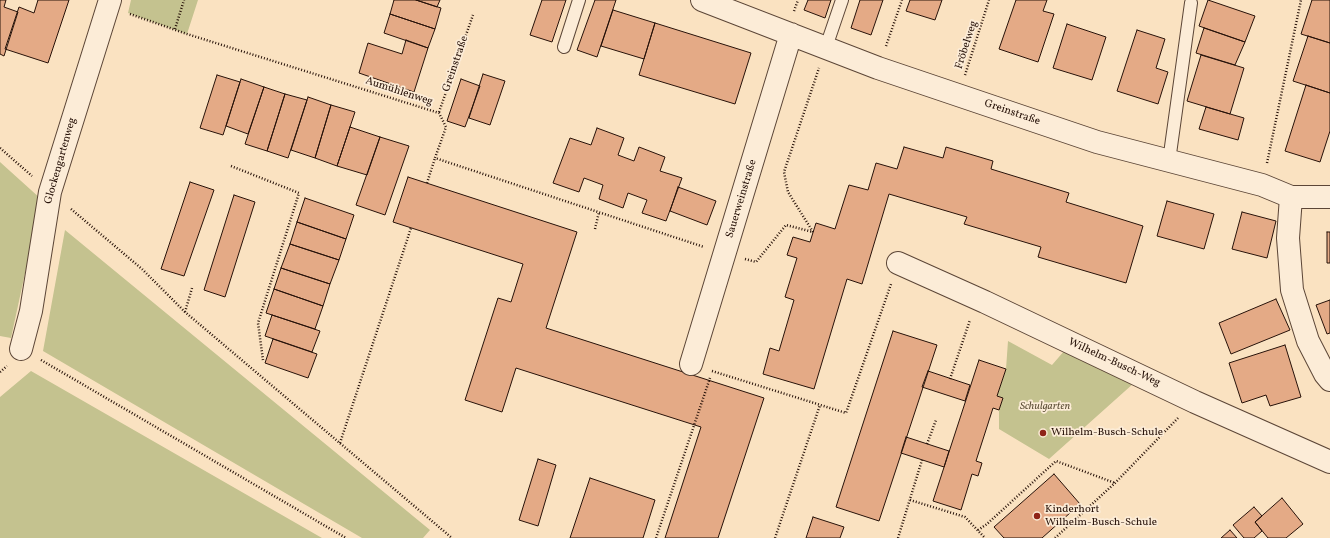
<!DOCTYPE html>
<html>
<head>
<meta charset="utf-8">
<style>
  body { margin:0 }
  canvas { display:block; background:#fae2c1 }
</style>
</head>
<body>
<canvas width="1330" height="538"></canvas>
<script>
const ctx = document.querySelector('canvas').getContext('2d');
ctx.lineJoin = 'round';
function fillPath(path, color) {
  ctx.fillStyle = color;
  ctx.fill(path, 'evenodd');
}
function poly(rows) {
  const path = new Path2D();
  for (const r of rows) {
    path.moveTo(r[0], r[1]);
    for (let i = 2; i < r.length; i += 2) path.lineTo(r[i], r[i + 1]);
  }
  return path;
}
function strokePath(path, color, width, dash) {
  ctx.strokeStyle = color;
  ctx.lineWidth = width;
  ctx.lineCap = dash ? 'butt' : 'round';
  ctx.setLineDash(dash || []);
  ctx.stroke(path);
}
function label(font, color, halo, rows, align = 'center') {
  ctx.font = font + ' Vollkorn,serif';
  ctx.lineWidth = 3.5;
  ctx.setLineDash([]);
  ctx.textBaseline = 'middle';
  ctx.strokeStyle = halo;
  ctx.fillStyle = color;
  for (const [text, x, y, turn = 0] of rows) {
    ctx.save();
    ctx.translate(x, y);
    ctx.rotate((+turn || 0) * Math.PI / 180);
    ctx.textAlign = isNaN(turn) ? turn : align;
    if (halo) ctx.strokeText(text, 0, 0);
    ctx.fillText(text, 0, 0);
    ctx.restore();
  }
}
fillPath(poly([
  [131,0,198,0,187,34,128,13],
  [0,162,41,199,11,338,0,336],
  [65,230,430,530,423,538,362,538,43,351],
  [1008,341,1052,365,1065,350,1134,383,1049,459,999,429,999,410,1003,398,997,396,1006,369],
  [31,371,322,538,0,538,0,397]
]), '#c4c28f');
const building = poly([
  [0,0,6,0,4,7,18,12,4,56,0,54,0,0],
  [38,0,69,0,48,63,5,49,19,7,34,13,38,0],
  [394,0,416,0,441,8,435,29,390,14,394,0],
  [416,0,440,0,437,7,416,0],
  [542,0,566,0,552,42,530,35,542,0],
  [595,0,616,0,597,57,577,50,595,0],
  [808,0,831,0,825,18,804,10,808,0],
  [860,0,883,0,871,35,851,28,860,0],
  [910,0,942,0,935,20,906,11,910,0],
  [1016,0,1047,0,1043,11,1054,14,1038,62,999,49,1016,0],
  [1208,0,1255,16,1245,42,1199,26,1208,0],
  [1312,0,1330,0,1330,43,1301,34,1312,0],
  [613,10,655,23,644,59,601,46,613,10],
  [390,14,435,29,428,48,384,33,390,14],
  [655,23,751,53,735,104,639,75,655,23],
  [1067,24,1106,37,1092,80,1053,68,1067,24],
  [1204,28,1245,42,1235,65,1196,53,1204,28],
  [1137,30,1165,39,1156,68,1168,72,1158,104,1117,91,1137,30],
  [1308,36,1330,43,1330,93,1293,81,1308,36],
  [406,40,428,48,414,92,359,73,368,43,402,54,406,40],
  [1201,55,1244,68,1230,114,1187,101,1201,55],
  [483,74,505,81,490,125,469,118,483,74],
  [217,75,240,82,223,135,200,128,217,75],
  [241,79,264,87,248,134,226,126,241,79],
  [461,79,480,86,465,127,447,121,461,79],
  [1306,85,1330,93,1330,131,1320,162,1285,151,1306,85],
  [264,87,285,94,267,151,245,144,264,87],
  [285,94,307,100,288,158,267,151,285,94],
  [308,97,331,105,315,158,291,150,308,97],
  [331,105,355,112,337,166,315,158,331,105],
  [1206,107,1244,118,1238,140,1199,129,1206,107],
  [350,127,380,137,367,175,337,166,350,127],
  [597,128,624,138,618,155,634,161,639,147,665,157,660,171,682,178,666,221,642,213,647,200,628,193,623,208,599,199,603,185,584,178,579,192,553,183,570,138,591,145,597,128],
  [380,137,409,146,385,215,356,205,380,137],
  [904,147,943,158,946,147,993,161,991,169,1069,193,1066,202,1143,226,1126,283,1038,257,1041,247,964,224,967,217,889,194,862,284,847,279,814,389,763,374,770,348,779,351,794,300,785,297,797,258,787,255,793,237,810,242,816,223,835,229,849,185,868,190,876,163,897,169,904,147],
  [408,177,577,232,546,328,764,398,718,538,665,538,701,427,516,368,502,412,465,400,498,298,511,302,523,264,393,222,408,177],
  [190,182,214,190,184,276,161,269,190,182],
  [678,187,716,201,707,225,670,211,678,187],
  [234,195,255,202,225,297,204,290,234,195],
  [305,198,354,215,346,239,297,222,305,198],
  [1167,201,1214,214,1204,249,1157,236,1167,201],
  [1242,212,1276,221,1267,258,1232,249,1242,212],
  [297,222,346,239,339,260,290,244,297,222],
  [1327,232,1330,232,1330,263,1327,263,1327,232],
  [290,244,339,260,330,284,281,268,290,244],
  [281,268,330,284,323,306,274,289,281,268],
  [274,289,323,306,315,329,266,313,274,289],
  [1276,299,1290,330,1231,354,1219,323,1276,299],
  [1330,300,1330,333,1327,334,1316,305,1330,300],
  [272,315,320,331,312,352,265,336,272,315],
  [893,331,937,345,879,521,836,507,893,331],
  [273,339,317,354,308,378,265,363,273,339],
  [1285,345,1301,397,1270,406,1266,395,1242,403,1229,363,1285,345],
  [979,360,1006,369,997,396,1003,398,999,410,993,408,976,461,982,463,978,476,972,474,961,510,933,501,979,360],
  [928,371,970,385,965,401,922,387,928,371],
  [906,437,949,451,944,467,901,453,906,437],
  [538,459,556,465,538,526,519,520,538,459],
  [1054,474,1080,504,1042,538,1004,538,994,527,1054,474],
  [590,478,655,500,643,538,570,538,590,478],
  [1282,498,1303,524,1286,538,1268,538,1255,522,1282,498],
  [1254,507,1262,516,1255,522,1262,531,1254,538,1244,538,1233,525,1254,507],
  [813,517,844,527,840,538,806,538,813,517],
  [1230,530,1237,538,1221,538,1230,530]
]);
fillPath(building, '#e4aa86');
strokePath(building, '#271209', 1);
const lane = poly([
  [564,47,579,0],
  [826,47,842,0],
  [1169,161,1191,3]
]);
const street = poly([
  [702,0,878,68,1097,142,1262,185,1291,197,1330,197],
  [1291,197,1288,238,1292,290,1308,341,1325,374,1330,380],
  [898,263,985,302,1195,402,1330,462],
  [21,349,31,311,50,192,110,0],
  [691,364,791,34]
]);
strokePath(lane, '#5c4637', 14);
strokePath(street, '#5c4637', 24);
strokePath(poly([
  [794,11,798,0],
  [130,14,187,34,439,113,446,127,435,158,704,247],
  [175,29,184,0],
  [886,46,902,0],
  [965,75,989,0],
  [439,112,473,15],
  [0,148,32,176],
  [1267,163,1301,0],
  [231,166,299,193,258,323,263,360],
  [427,183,435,158],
  [71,209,142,269,185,312,452,538],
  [595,229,599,212],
  [813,232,788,192,784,172,819,68],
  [745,259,756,262,786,225,813,232],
  [185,312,192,288],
  [41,360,346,538],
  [712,371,846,413,891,284],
  [0,372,7,366],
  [950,379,970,320],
  [340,443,411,228],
  [927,444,936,420],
  [910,500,965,517,985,538],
  [978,530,987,524,1056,461,1115,483],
  [656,538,710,378],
  [775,538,820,405],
  [898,538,922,460],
  [1055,538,1115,483,1178,418]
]), '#271209', 2.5, [1, 2]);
strokePath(lane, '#fcecd7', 12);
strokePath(street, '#fcecd7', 22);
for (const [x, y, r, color] of [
  [1043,433,4,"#8f2418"],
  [1037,516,4,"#8f2418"]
]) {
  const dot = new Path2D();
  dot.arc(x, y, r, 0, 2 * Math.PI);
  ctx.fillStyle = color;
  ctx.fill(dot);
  strokePath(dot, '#fcecd7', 1.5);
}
label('11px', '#271209', '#fcecd7', [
  ["Fröbelweg",967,45,-72],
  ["Greinstraße",456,64,-71],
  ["Aumühlenweg",399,92,18],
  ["Greinstraße",1012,113,19],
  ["Glockengartenweg",61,161,-74],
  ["Sauerweinstraße",742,199,-73],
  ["Wilhelm-Busch-Weg",1114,363,25]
]);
label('italic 11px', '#5e5038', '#fcecd7', [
  ["Schulgarten",1045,407]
]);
label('11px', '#271209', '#fcecd7', [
  ["Wilhelm-Busch-Schule",1051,433],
  ["Kinderhort",1045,510],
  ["Wilhelm-Busch-Schule",1045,523]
], 'left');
</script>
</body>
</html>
